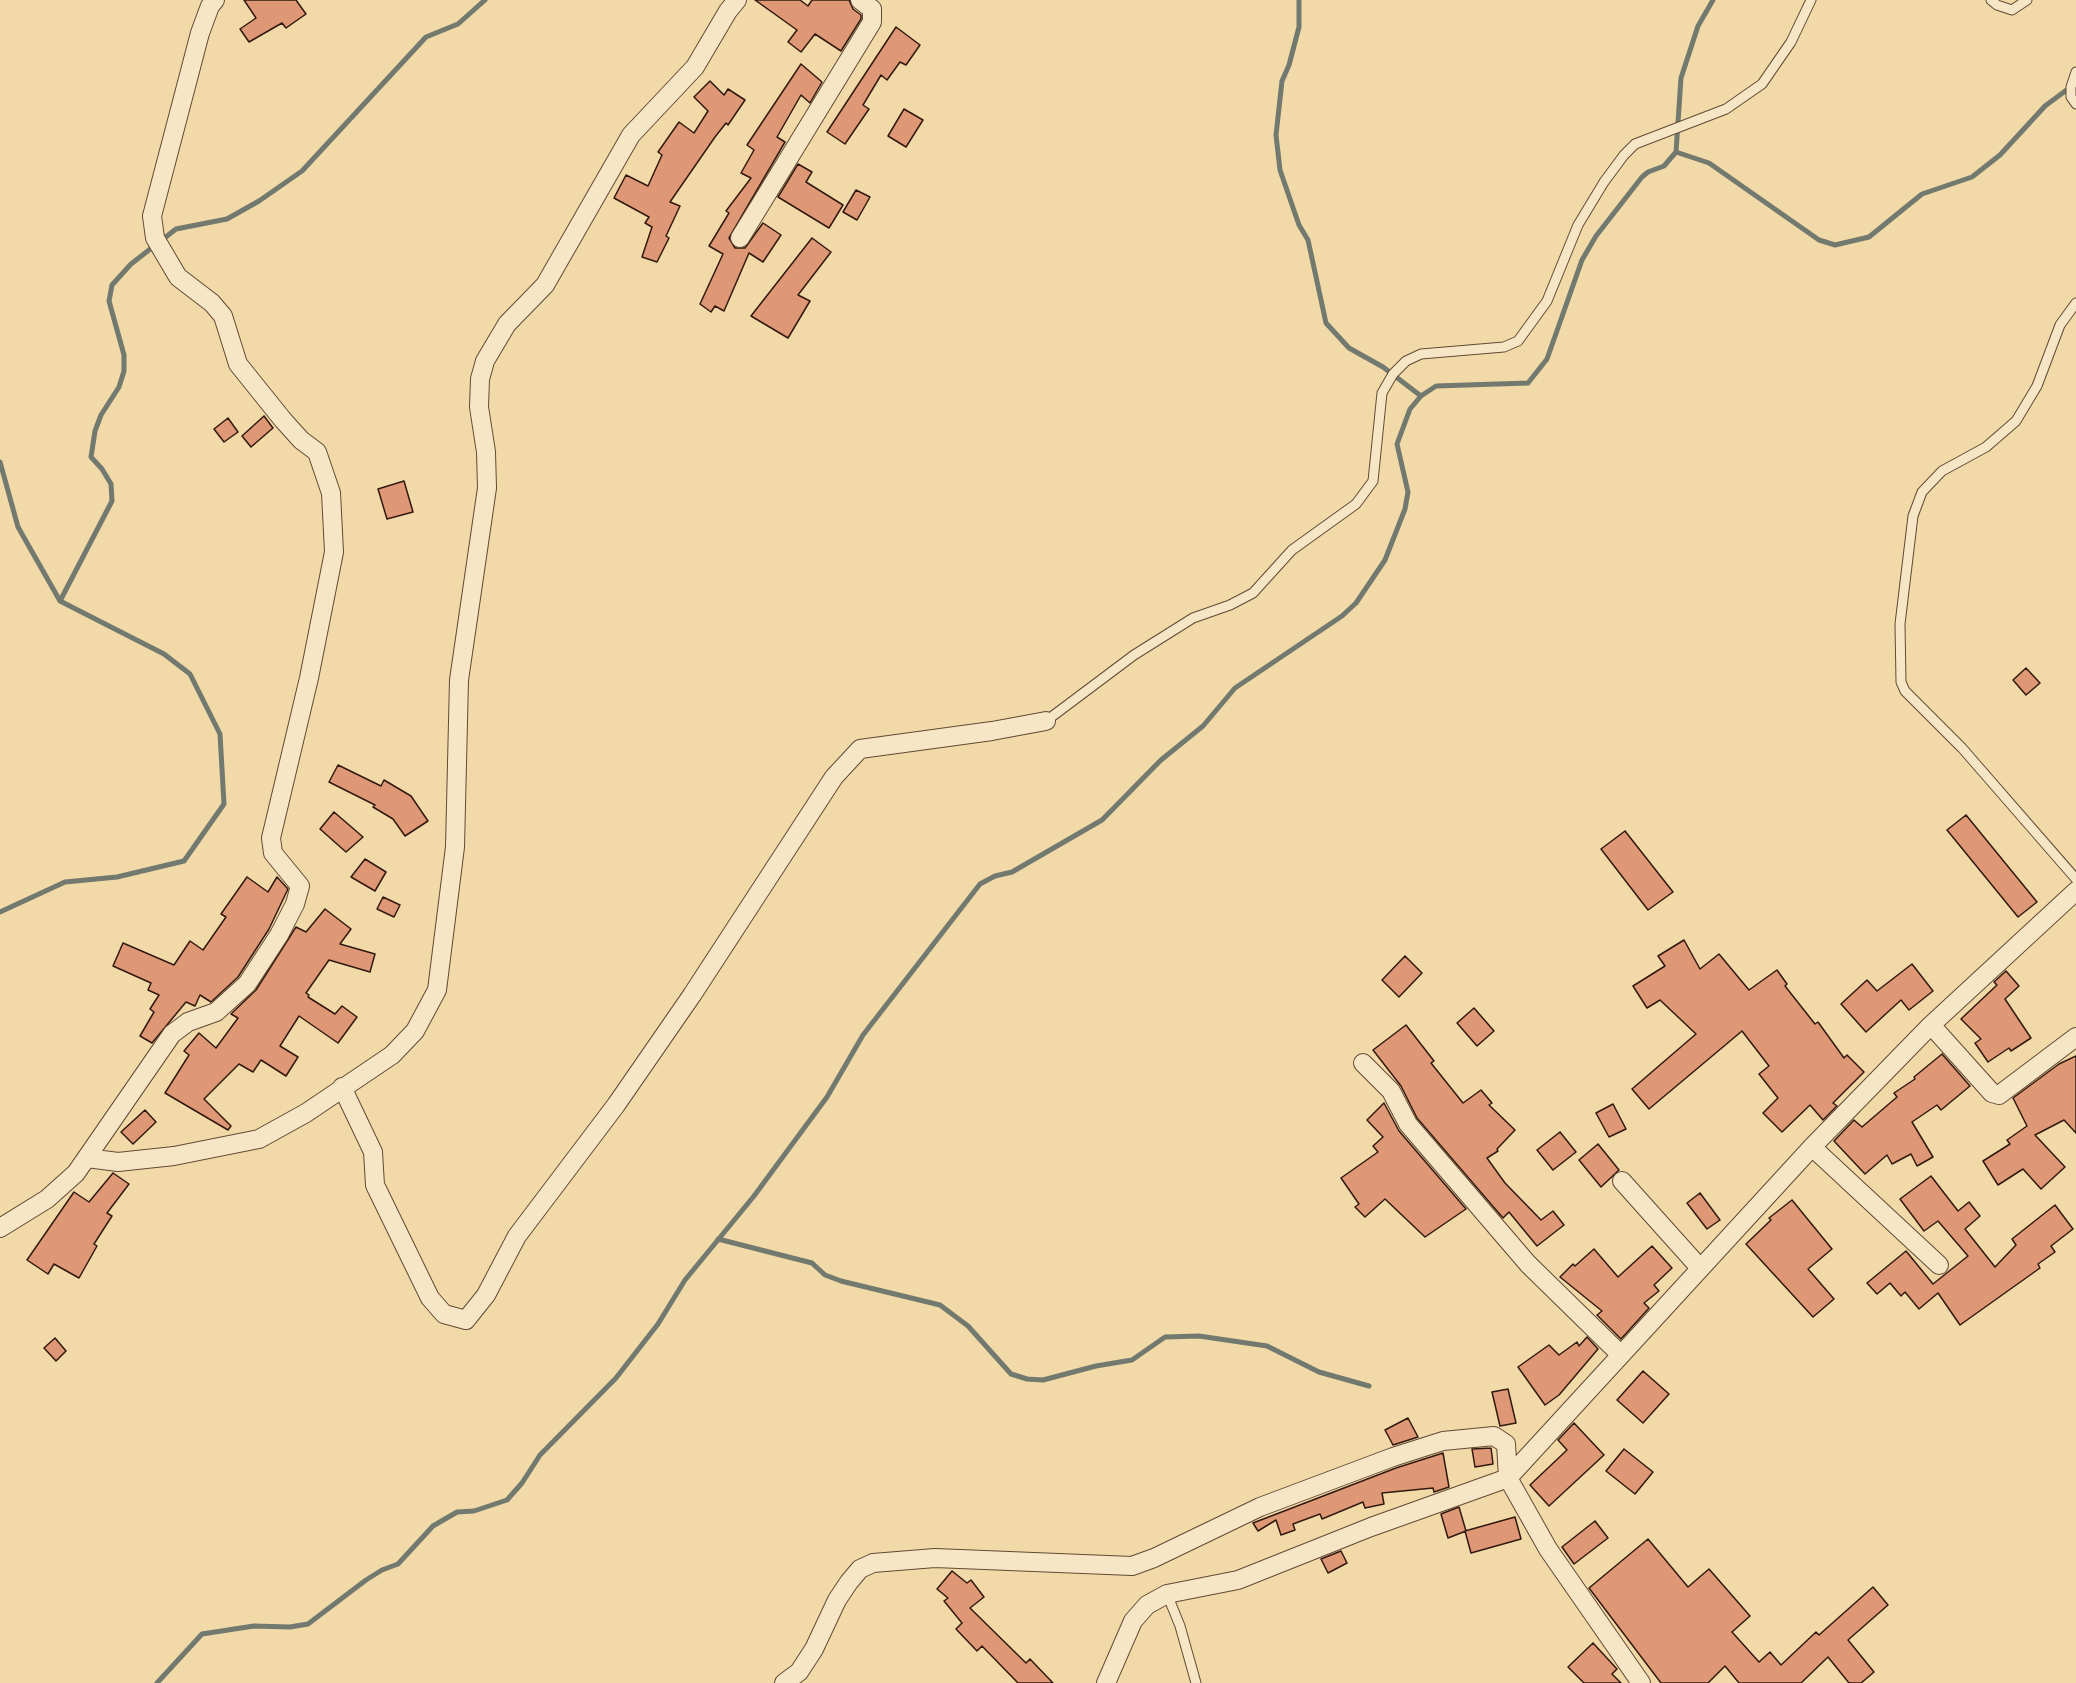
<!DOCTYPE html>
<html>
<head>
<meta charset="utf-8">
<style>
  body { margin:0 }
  canvas { display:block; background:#f2d9a8 }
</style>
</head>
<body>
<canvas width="2076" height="1683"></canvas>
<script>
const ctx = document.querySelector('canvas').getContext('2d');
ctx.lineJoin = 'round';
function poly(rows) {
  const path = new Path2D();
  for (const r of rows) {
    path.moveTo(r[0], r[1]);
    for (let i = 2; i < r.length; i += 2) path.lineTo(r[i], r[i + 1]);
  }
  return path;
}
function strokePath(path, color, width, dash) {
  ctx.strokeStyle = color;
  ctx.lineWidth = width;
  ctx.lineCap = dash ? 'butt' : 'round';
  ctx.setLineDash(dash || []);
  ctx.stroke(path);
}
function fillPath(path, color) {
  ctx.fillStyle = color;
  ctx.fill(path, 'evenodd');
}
strokePath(poly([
  [1299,0,1299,27,1289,65,1282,81,1276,135,1280,170,1299,225,1308,240,1326,323,1349,348,1383,367,1421,396],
  [1676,152,1709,163,1819,240,1835,245,1869,237,1922,194,1972,177,2000,155,2045,106,2072,86],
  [0,462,18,527,60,601,164,654,190,674,220,734,224,804,184,861,117,877,65,882,0,912],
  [60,601,112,501,111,484,102,469,91,457,95,431,101,415,119,387,124,371,124,355,109,301,112,285,131,264,176,229,227,219,259,201,302,171,426,37,458,24,485,0],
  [718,1239,812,1263,825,1275,841,1281,940,1305,968,1326,1011,1374,1027,1379,1043,1380,1096,1366,1132,1360,1165,1337,1199,1336,1267,1346,1319,1372,1369,1386],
  [157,1683,202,1634,254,1626,290,1627,308,1624,366,1580,382,1570,398,1564,433,1526,457,1512,474,1511,507,1500,522,1483,540,1455,616,1378,658,1324,685,1280,754,1196,827,1097,863,1035,980,884,995,876,1012,872,1102,820,1161,760,1203,726,1235,688,1342,616,1356,603,1385,560,1405,509,1408,492,1397,444,1410,409,1421,396,1436,386,1528,383,1547,359,1582,260,1596,236,1642,177,1648,172,1664,166,1676,152,1681,78,1698,26,1713,0]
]), '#72796f', 5);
const building = poly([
  [244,0,296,0,306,14,286,28,282,23,249,42,240,29,256,18,244,0],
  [755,0,800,0,808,6,812,0,849,0,853,9,861,15,861,19,841,51,815,34,801,52,788,42,797,30,755,0],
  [896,27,920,45,906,65,900,62,887,80,881,75,863,105,869,109,845,144,827,132,896,27],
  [801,64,822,82,810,103,801,95,777,137,785,142,729,238,735,248,745,248,763,223,781,235,763,262,749,253,724,311,715,306,711,312,700,304,723,254,709,246,729,213,726,211,751,178,741,173,754,150,747,145,801,64],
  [710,81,724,95,728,89,745,100,728,125,726,123,715,137,670,202,680,206,666,236,669,238,657,262,642,257,652,227,645,223,649,217,614,198,626,175,648,186,662,155,658,152,679,122,694,133,708,111,694,97,710,81],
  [904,109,923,120,906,147,888,136,904,109],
  [798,164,812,172,806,182,843,205,829,228,778,197,798,164],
  [856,190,870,197,857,220,843,212,856,190],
  [812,238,831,252,798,295,810,301,788,338,751,316,812,238],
  [264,416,273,428,251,447,242,436,264,416],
  [228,418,238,432,224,442,214,429,228,418],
  [404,481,413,512,387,519,378,489,404,481],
  [2026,668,2040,683,2026,695,2013,680,2026,668],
  [338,765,381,786,384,780,411,796,428,821,405,836,393,819,373,807,375,805,329,782,338,765],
  [334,812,363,837,346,852,320,829,334,812],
  [1966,815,2037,902,2018,917,1947,830,1966,815],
  [1625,831,1673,892,1648,910,1601,849,1625,831],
  [365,859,386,872,375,891,351,877,365,859],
  [247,877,268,892,277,877,288,889,269,929,238,977,211,1002,200,995,195,1006,186,1002,152,1043,140,1036,154,1012,150,1009,159,995,148,990,151,983,113,966,123,943,174,965,190,941,203,950,226,917,221,914,247,877],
  [383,897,400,905,394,917,377,909,383,897],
  [325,909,351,929,340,944,375,954,370,972,329,960,306,993,309,995,308,997,335,1014,342,1006,357,1017,338,1043,299,1016,280,1046,298,1057,286,1076,261,1060,253,1072,239,1064,204,1099,231,1126,228,1130,165,1093,189,1055,184,1051,199,1033,216,1048,238,1018,231,1014,256,990,296,927,306,932,325,909],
  [1684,940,1700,969,1719,954,1749,990,1777,970,1787,984,1785,986,1815,1024,1818,1022,1844,1058,1847,1055,1864,1072,1833,1103,1837,1106,1823,1120,1810,1105,1782,1132,1763,1113,1778,1098,1759,1074,1769,1066,1742,1031,1649,1109,1632,1089,1696,1034,1660,1000,1647,1008,1633,986,1665,966,1658,956,1684,940],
  [1405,956,1422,973,1399,997,1382,980,1405,956],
  [1912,964,1933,991,1909,1010,1901,1000,1866,1032,1841,1004,1867,980,1877,991,1912,964],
  [2006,971,2019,986,2005,999,2031,1038,2011,1051,2009,1048,1988,1062,1975,1043,1981,1039,1961,1019,1997,985,1994,982,2006,971],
  [1474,1008,1494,1031,1477,1046,1457,1023,1474,1008],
  [1406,1025,1434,1061,1431,1063,1463,1103,1481,1090,1492,1103,1489,1105,1515,1130,1497,1149,1498,1151,1487,1158,1505,1183,1541,1220,1553,1211,1564,1225,1537,1246,1509,1212,1503,1218,1417,1118,1401,1086,1373,1050,1406,1025],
  [1942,1054,1970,1086,1941,1110,1937,1105,1912,1122,1933,1157,1917,1166,1911,1154,1892,1164,1887,1155,1865,1174,1834,1141,1854,1120,1862,1127,1897,1097,1894,1093,1915,1079,1914,1077,1942,1054],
  [2076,1056,2076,1133,2064,1120,2035,1135,2065,1167,2041,1189,2023,1169,1998,1185,1983,1161,2010,1144,2007,1140,2027,1126,2013,1098,2059,1064,2076,1056],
  [1384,1103,1399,1131,1466,1209,1425,1237,1385,1199,1365,1217,1355,1207,1359,1204,1341,1178,1378,1152,1373,1146,1383,1137,1367,1120,1384,1103],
  [1613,1104,1626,1129,1609,1137,1596,1113,1613,1104],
  [145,1110,156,1122,133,1144,121,1132,145,1110],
  [1560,1132,1576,1152,1553,1170,1537,1150,1560,1132],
  [1598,1144,1619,1170,1601,1187,1579,1160,1598,1144],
  [113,1173,129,1184,107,1213,112,1216,94,1244,97,1246,79,1278,54,1264,48,1274,27,1260,74,1192,89,1202,113,1173],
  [1931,1176,1958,1211,1969,1202,1980,1216,1965,1229,1995,1267,2016,1245,2012,1239,2055,1205,2073,1229,2051,1246,2055,1252,2038,1264,2040,1268,1960,1325,1938,1293,1919,1309,1905,1292,1901,1296,1890,1283,1877,1294,1867,1283,1906,1251,1933,1284,1968,1256,1938,1221,1924,1231,1900,1199,1931,1176],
  [1700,1193,1720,1220,1707,1229,1687,1203,1700,1193],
  [1792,1200,1832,1249,1808,1269,1834,1299,1813,1317,1746,1244,1771,1220,1769,1218,1792,1200],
  [1652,1246,1672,1268,1654,1285,1659,1291,1644,1303,1649,1308,1621,1339,1597,1315,1602,1311,1560,1277,1573,1264,1575,1266,1594,1249,1618,1277,1652,1246],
  [1587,1337,1598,1349,1559,1395,1545,1405,1518,1367,1549,1345,1559,1355,1577,1342,1579,1346,1587,1337],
  [55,1338,66,1351,56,1361,44,1348,55,1338],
  [1643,1371,1669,1394,1643,1423,1617,1400,1643,1371],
  [1508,1389,1516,1423,1500,1426,1492,1392,1508,1389],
  [1408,1418,1418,1437,1393,1445,1385,1430,1408,1418],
  [1574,1423,1604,1455,1549,1506,1530,1485,1567,1450,1558,1440,1574,1423],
  [1491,1448,1493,1464,1475,1467,1472,1449,1491,1448],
  [1624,1449,1653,1472,1635,1494,1606,1471,1624,1449],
  [1443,1453,1449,1487,1434,1492,1433,1488,1382,1493,1384,1504,1365,1508,1363,1502,1322,1519,1320,1514,1293,1524,1295,1530,1281,1535,1276,1520,1258,1531,1253,1523,1396,1468,1443,1453],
  [1459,1507,1466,1531,1448,1538,1441,1514,1459,1507],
  [1515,1517,1521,1539,1471,1553,1465,1531,1515,1517],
  [1595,1521,1608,1538,1574,1564,1562,1547,1595,1521],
  [1648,1539,1688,1587,1709,1569,1750,1616,1732,1632,1759,1662,1770,1652,1781,1665,1816,1632,1819,1635,1873,1587,1888,1605,1848,1640,1874,1672,1861,1683,1849,1683,1828,1657,1801,1683,1739,1683,1725,1666,1708,1683,1661,1683,1589,1588,1648,1539],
  [1341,1551,1347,1563,1328,1573,1321,1559,1341,1551],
  [952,1571,967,1583,971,1580,984,1597,970,1608,1026,1663,1030,1659,1053,1683,1018,1683,982,1646,977,1651,956,1629,962,1623,944,1601,948,1598,937,1589,952,1571],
  [1593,1643,1617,1669,1612,1674,1621,1683,1584,1683,1568,1667,1593,1643]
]);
fillPath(building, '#df9875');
strokePath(building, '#32190e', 1.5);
const service = poly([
  [1991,0,1997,5,2012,10,2027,0],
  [2076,72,2071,87,2071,97,2076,104],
  [2076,303,2060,325,2037,386,2016,421,1986,447,1942,471,1922,492,1913,516,1900,624,1901,682,1905,691,1962,748,2076,879],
  [1046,721,1134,655,1193,618,1230,605,1253,593,1292,550,1356,504,1373,481,1382,393,1393,374,1406,361,1421,354,1504,347,1518,341,1547,301,1578,225,1604,182,1624,155,1635,144,1726,109,1762,84,1791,42,1811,0],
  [1167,1594,1180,1626,1196,1683]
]);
const minor = poly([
  [740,238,872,22,872,9,860,0],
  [1931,1025,1992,1093,1999,1095,2076,1037],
  [1363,1063,1391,1091,1408,1124,1528,1264,1620,1354],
  [342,1087,373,1152,375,1185,430,1298,444,1314,466,1320,486,1295,517,1236,616,1105,692,995,834,777,860,749,992,731,1046,721],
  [1812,1147,1939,1265],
  [87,1158,118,1162,174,1156,259,1139,306,1113,392,1055,415,1031,437,990,455,847,459,680,487,488,486,452,479,407,480,379,485,361,507,324,545,285,631,135,695,67,728,11,737,0],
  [1622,1181,1700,1268],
  [0,1228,47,1199,76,1173,172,1034,188,1022,216,1012,247,984,279,935,295,904,300,886,273,853,271,838,309,678,334,552,331,493,317,452,301,440,283,420,238,364,223,316,212,303,178,277,155,238,152,216,200,33,210,6,215,0],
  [784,1683,799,1672,814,1649,837,1600,849,1582,860,1569,873,1563,935,1558,1132,1566,1154,1558,1260,1507,1393,1457,1443,1441,1494,1436,1506,1444,1508,1478,1548,1549,1641,1683],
  [1106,1683,1133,1621,1147,1605,1167,1594,1238,1580,1371,1527,1508,1478,1812,1147,1931,1025,2076,891]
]);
strokePath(service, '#624934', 11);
strokePath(minor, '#624934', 20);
strokePath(service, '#f7e6c6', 9);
strokePath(minor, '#f7e6c6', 18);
</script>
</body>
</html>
